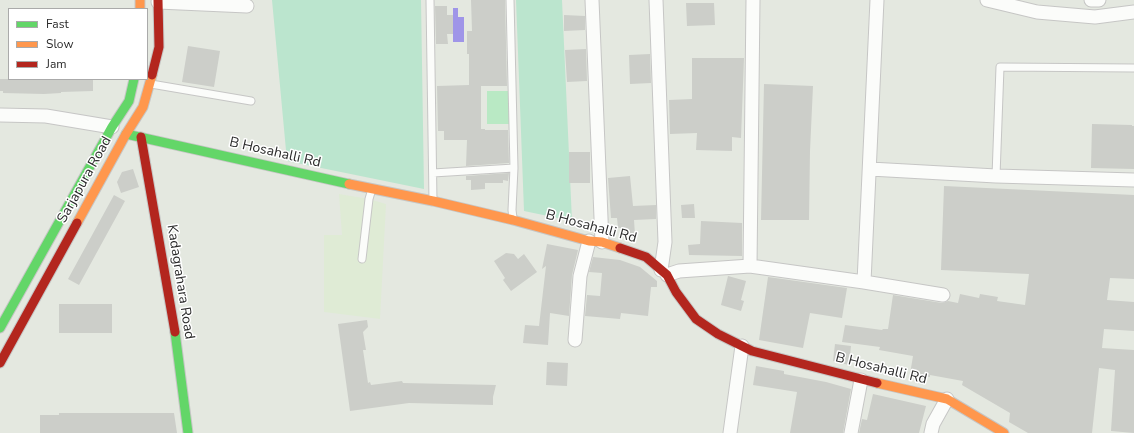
<!DOCTYPE html>
<html>
<head>
<meta charset="utf-8">
<style>
  body { margin:0 }
  #map { position:relative; width:1134px; height:433px; overflow:hidden; background:#e4e8e0; font-family:"Nunito Sans",sans-serif }
  canvas { display:block }
  .legend { position:absolute; left:8px; top:8px; width:140px; height:72px; box-sizing:border-box; background:#fff; border:1px solid #aaa; margin:0; padding:5px 7px; list-style:none; font-size:12px; color:#2a2a2a }
  .legend li { display:flex; align-items:center; gap:8px; height:20px }
  .legend b { width:20px; border:1px solid #aaa }
</style>
</head>
<body>
<div id="map">
<canvas width="1134" height="433"></canvas>
<ul class="legend">
<li><b style="height:5px;background:#63d668"></b>Fast</li>
<li><b style="height:5px;background:#ff974d"></b>Slow</li>
<li><b style="height:5px;background:#b3261e"></b>Jam</li>
</ul>
</div>
<script>
const ctx = document.querySelector('canvas').getContext('2d');
ctx.lineJoin = 'round';
function fillPath(path, color) {
  ctx.fillStyle = color;
  ctx.fill(path, 'evenodd');
}
function poly(rows) {
  const path = new Path2D();
  for (const r of rows) {
    path.moveTo(r[0], r[1]);
    for (let i = 2; i < r.length; i += 2) path.lineTo(r[i], r[i + 1]);
  }
  return path;
}
function strokePath(path, color, width, dash) {
  ctx.strokeStyle = color;
  ctx.lineWidth = width;
  ctx.lineCap = dash ? 'butt' : 'round';
  ctx.setLineDash(dash || []);
  ctx.stroke(path);
}
function label(font, color, halo, rows, align = 'center') {
  ctx.font = font + ' "Nunito Sans",sans-serif';
  ctx.lineWidth = 3;
  ctx.setLineDash([]);
  ctx.textBaseline = 'middle';
  ctx.strokeStyle = halo;
  ctx.fillStyle = color;
  for (const [text, x, y, turn = 0] of rows) {
    ctx.save();
    ctx.translate(x, y);
    ctx.rotate((+turn || 0) * Math.PI / 180);
    ctx.textAlign = isNaN(turn) ? turn : align;
    if (halo) ctx.strokeText(text, 0, 0);
    ctx.fillText(text, 0, 0);
    ctx.restore();
  }
}
fillPath(poly([
  [339,194,369,199,386,204,380,319,324,312,324,235,342,235]
]), '#dfebd5');
fillPath(poly([
  [272,0,421,0,424,189,287,161],
  [516,0,562,0,572,221,524,211]
]), '#bbe5ce');
fillPath(poly([
  [487,91,509,91,509,124,487,124]
]), '#b9e9c4');
fillPath(poly([
  [453,8,458,8,458,17,464,17,464,42,453,42]
]), '#9f95e8');
fillPath(poly([
  [471,0,505,0,507,86,481,86,481,129,485,129,485,130,508,130,509,163,466,166,467,140,444,140,444,131,438,131,437,86,469,85,469,54,467,54,467,31,472,31],
  [686,3,714,3,715,25,687,26],
  [435,6,447,6,447,15,453,15,453,34,447,34,448,44,436,44],
  [564,15,585,16,585,30,564,31],
  [188,46,220,51,214,87,182,82],
  [586,49,587,81,567,82,565,50],
  [650,54,651,83,630,84,629,55],
  [692,58,744,58,741,138,732,137,732,151,696,150,697,133,670,134,669,100,692,99],
  [0,79,93,79,93,91,61,92,61,93,44,94,3,93,3,91,0,91],
  [764,84,813,86,810,151,809,220,761,220],
  [1092,124,1132,125,1132,126,1134,126,1134,169,1091,168],
  [569,152,590,152,590,183,569,183],
  [133,169,139,187,121,193,117,182,122,172],
  [509,173,508,181,503,180,503,183,485,183,485,189,471,190,471,180,466,180,466,176],
  [630,176,633,206,656,205,656,219,634,220,635,235,625,236,624,228,618,228,617,218,611,218,608,178],
  [944,186,1134,195,1134,279,1110,278,1107,300,1134,302,1134,331,1104,329,1102,348,1134,350,1134,433,1111,431,1115,370,1099,368,1092,433,1028,433,1009,422,1010,413,962,385,963,381,930,375,930,377,910,374,913,356,879,350,880,347,842,342,845,325,882,330,883,329,888,329,893,295,942,303,948,301,958,303,960,294,979,298,980,294,998,297,997,301,1025,305,1029,274,941,270],
  [114,195,125,201,79,285,68,279],
  [694,204,695,218,682,218,681,205],
  [701,221,742,223,742,256,689,255,688,245,700,244],
  [547,244,578,250,572,275,569,316,550,313,548,345,523,343,525,325,539,326,546,266,542,269],
  [506,253,514,254,518,259,524,254,537,272,511,291,503,280,505,278,494,261],
  [593,257,620,260,640,267,657,281,657,287,651,287,648,316,621,313,620,319,585,316,587,295,600,296,602,273,589,272],
  [728,276,746,281,741,300,744,301,741,311,721,305],
  [768,277,847,288,842,318,810,313,803,348,759,340],
  [59,304,112,304,112,333,59,333],
  [367,320,368,327,363,332,366,350,363,350,368,383,370,382,371,385,402,381,403,383,496,385,493,397,493,405,409,403,350,411,338,324],
  [835,344,851,346,849,365,833,361],
  [547,362,568,363,567,386,546,385],
  [756,366,784,371,784,374,826,382,851,389,843,433,790,433,797,392,753,385],
  [873,394,926,406,919,433,859,433,862,419,867,420],
  [59,413,174,413,177,433,40,433,40,415,59,415]
]), '#cccec9');
const lane = poly([
  [430,0,433,201],
  [510,0,514,168,512,210,513,218],
  [151,84,251,101],
  [433,173,514,168],
  [996,176,1000,67,1134,68],
  [362,259,369,199,372,189]
]);
const street = poly([
  [592,0,602,242],
  [656,0,665,242,661,270],
  [987,0,1037,12,1095,17,1134,12],
  [1091,0,1099,0],
  [158,2,247,6],
  [0,115,46,116,112,127],
  [870,169,996,176,1134,180],
  [750,266,753,0],
  [667,275,679,271,750,266,864,282,943,295],
  [864,282,877,0],
  [575,340,580,276,589,241],
  [730,433,742,346],
  [851,433,861,380],
  [931,433,933,424,947,399]
]);
const fast = poly([
  [126,134,349,184],
  [0,328,112,127,129,101,134,79],
  [175,332,188,433]
]);
const slow = poly([
  [140,0,140,9],
  [349,184,433,201,513,220,589,241,602,242,620,248],
  [77,223,126,134,143,107,152,75],
  [877,383,947,399,1004,433]
]);
const jam = poly([
  [152,75,159,47,158,0],
  [141,137,175,332],
  [620,248,646,257,667,275,676,292,696,319,718,334,752,351,877,383],
  [0,363,77,223]
]);
strokePath(lane, '#c6c6c5', 9);
strokePath(street, '#c6c6c5', 15);
strokePath(fast, '#c6c6c5', 11);
strokePath(slow, '#c6c6c5', 11);
strokePath(jam, '#c6c6c5', 11);
strokePath(lane, '#fbfcfa', 7);
strokePath(street, '#fbfcfa', 13);
strokePath(fast, '#63d668', 9);
strokePath(slow, '#ff974d', 9);
strokePath(jam, '#b3261e', 9);
label('14px', '#2a2a2a', '#fff', [
  ["B Hosahalli Rd",275,153,13],
  ["Sarjapura Road",85,180,-61],
  ["B Hosahalli Rd",591,227,15],
  ["Kadagrahara Road",180,282,81],
  ["B Hosahalli Rd",881,369,14]
]);
</script>
</body>
</html>
